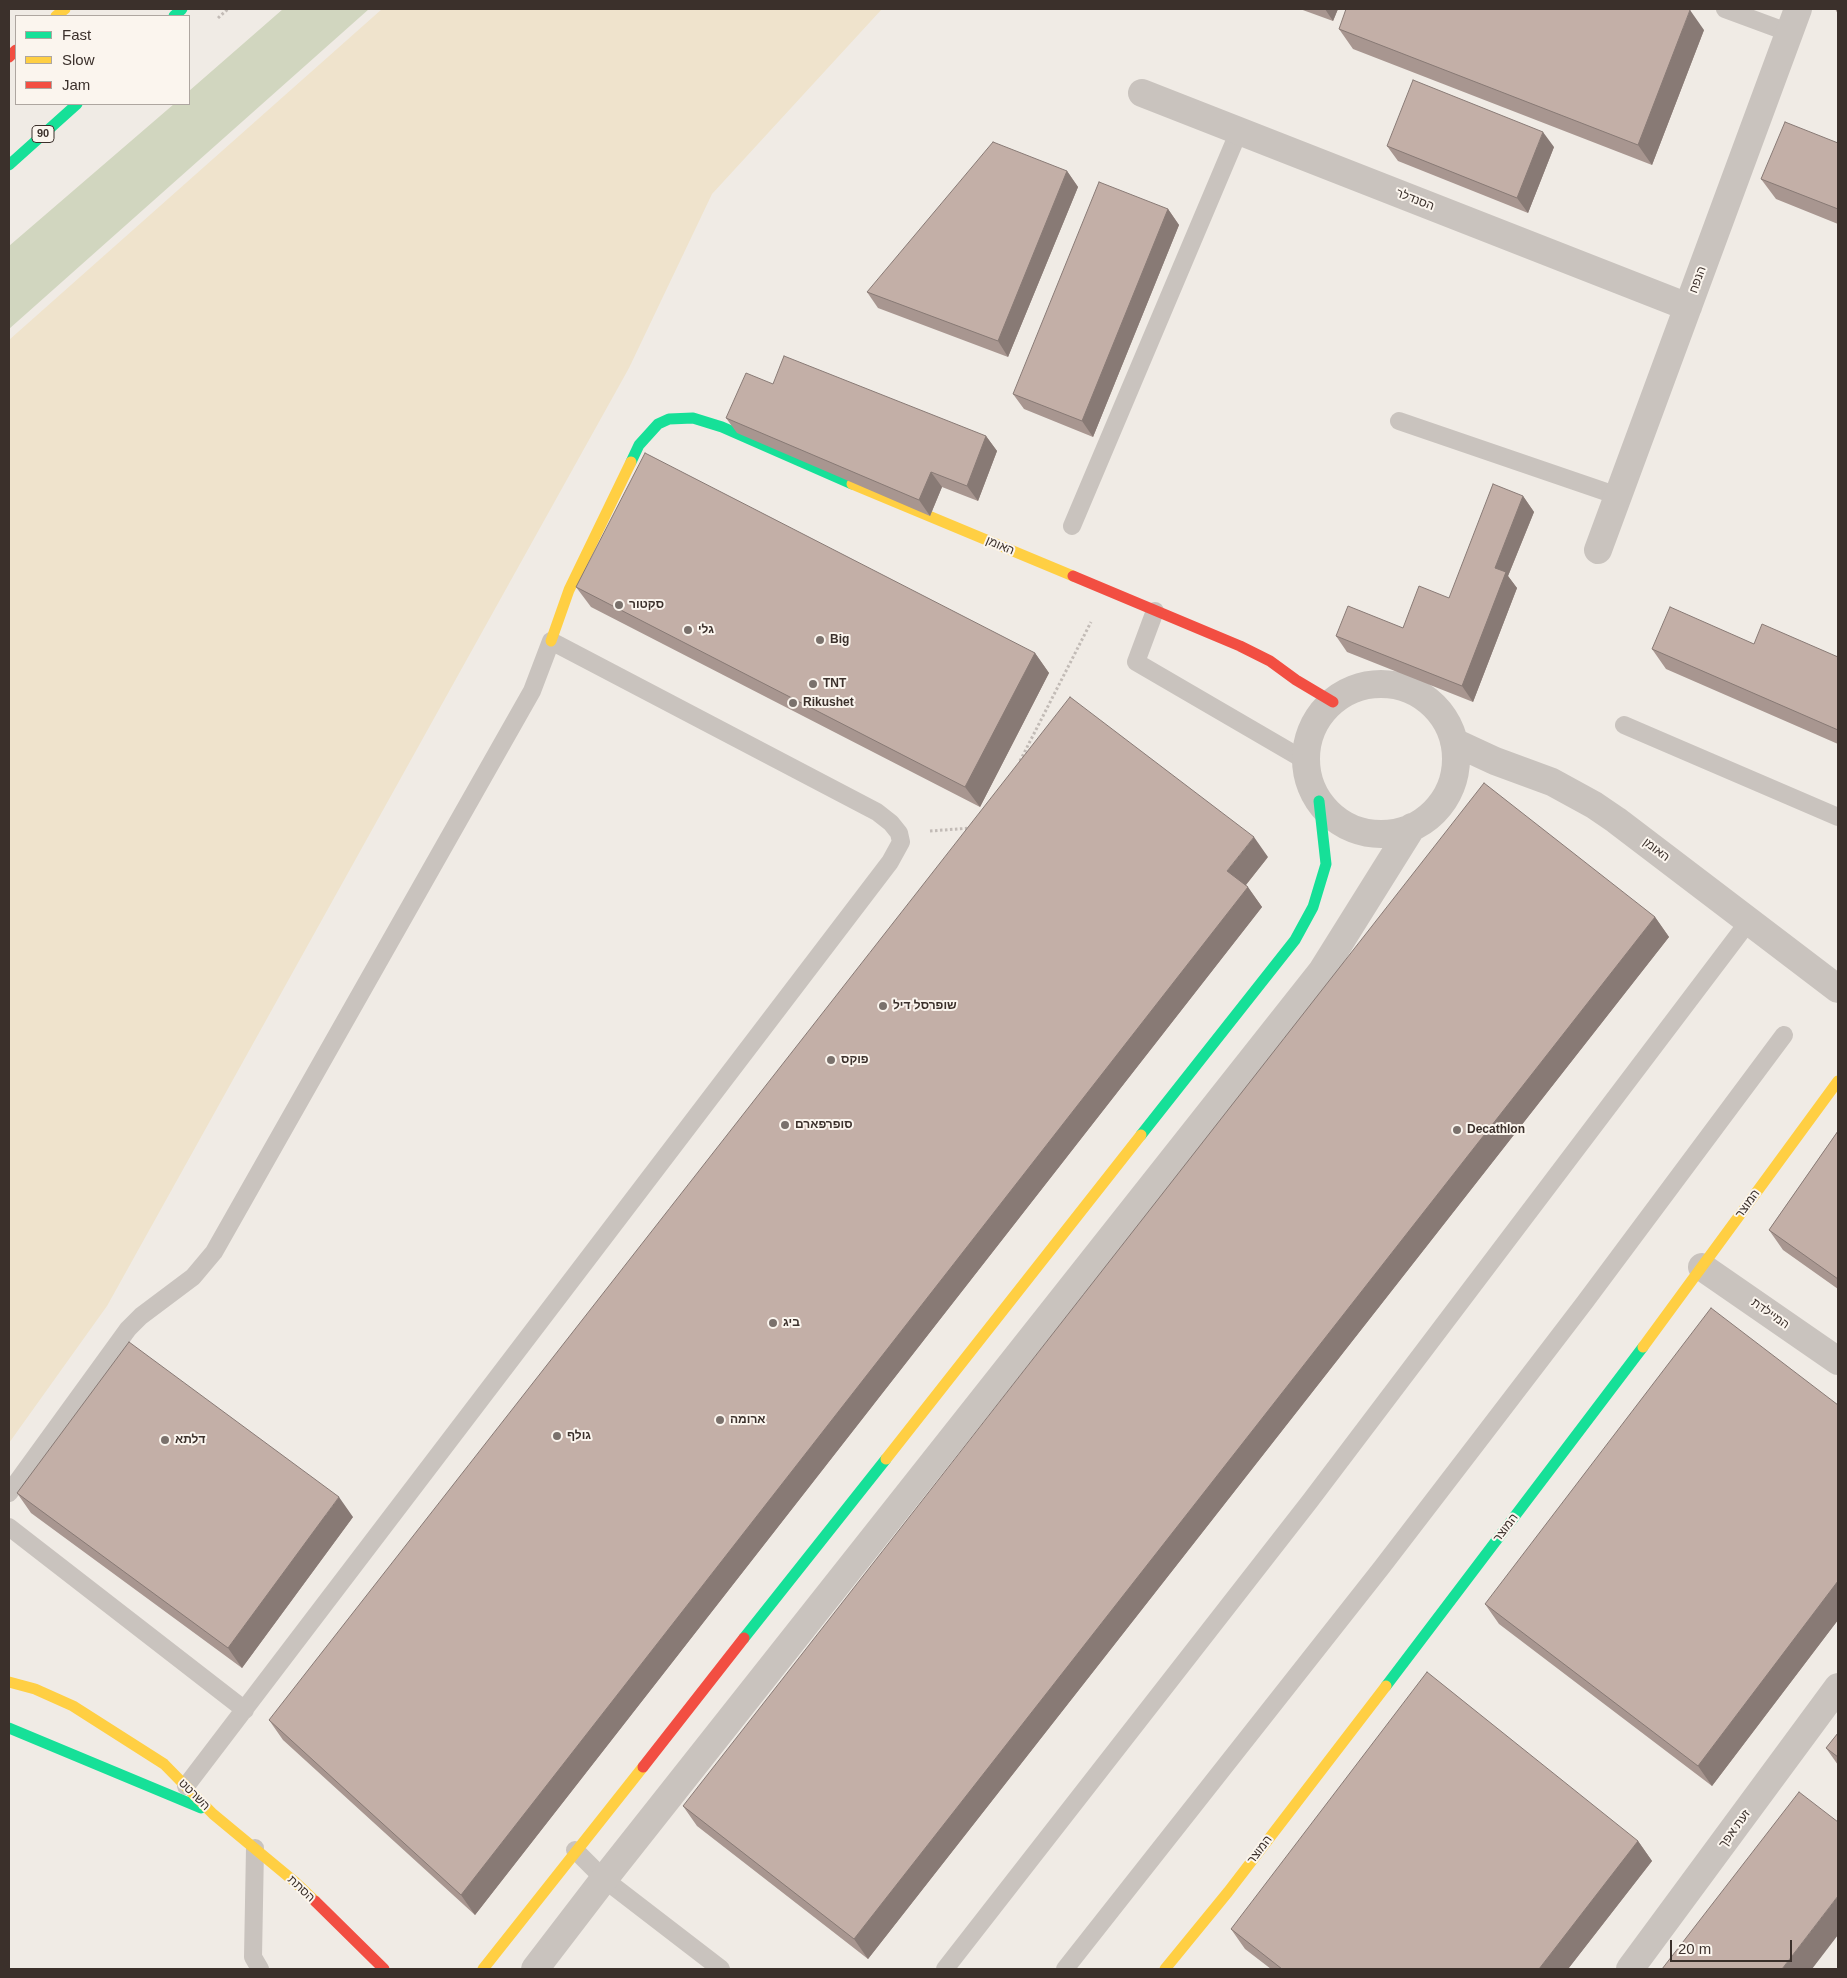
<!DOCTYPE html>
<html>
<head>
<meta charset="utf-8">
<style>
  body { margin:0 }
  #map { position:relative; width:1847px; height:1978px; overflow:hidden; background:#f0ebe5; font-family:Arial,sans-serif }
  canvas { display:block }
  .frame { position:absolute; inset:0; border:10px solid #3b302b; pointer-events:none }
  .legend { position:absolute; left:15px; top:15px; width:175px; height:90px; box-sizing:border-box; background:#fbf5ee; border:1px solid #aea6a0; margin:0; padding:6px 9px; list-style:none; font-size:15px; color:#3b302b }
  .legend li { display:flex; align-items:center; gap:10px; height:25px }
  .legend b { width:25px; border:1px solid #aea6a0 }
  .scale { position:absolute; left:1670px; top:1940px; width:122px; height:22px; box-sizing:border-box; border:2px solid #3b302b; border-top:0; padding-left:6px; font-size:15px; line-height:18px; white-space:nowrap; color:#3b302b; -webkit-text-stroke:4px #fbf5ee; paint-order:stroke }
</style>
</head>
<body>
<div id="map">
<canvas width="1847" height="1978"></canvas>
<div class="frame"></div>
<ul class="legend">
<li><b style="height:6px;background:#16e098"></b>Fast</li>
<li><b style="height:6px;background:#ffcf43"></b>Slow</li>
<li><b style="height:6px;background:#f24e42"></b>Jam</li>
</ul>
<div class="scale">20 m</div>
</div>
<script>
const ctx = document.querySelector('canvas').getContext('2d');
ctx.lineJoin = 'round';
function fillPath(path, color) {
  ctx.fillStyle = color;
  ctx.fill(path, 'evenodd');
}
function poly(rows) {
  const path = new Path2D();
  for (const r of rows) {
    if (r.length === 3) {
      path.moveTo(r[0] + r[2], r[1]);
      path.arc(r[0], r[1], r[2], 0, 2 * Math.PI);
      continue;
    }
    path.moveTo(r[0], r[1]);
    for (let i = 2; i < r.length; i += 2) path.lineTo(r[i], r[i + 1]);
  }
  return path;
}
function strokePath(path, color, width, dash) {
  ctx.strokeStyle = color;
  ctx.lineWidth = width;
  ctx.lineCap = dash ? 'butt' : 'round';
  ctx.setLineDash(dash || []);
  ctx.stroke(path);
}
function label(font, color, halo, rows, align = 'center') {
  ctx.font = font + ' Arial,"Noto Sans Hebrew",sans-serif';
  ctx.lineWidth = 4;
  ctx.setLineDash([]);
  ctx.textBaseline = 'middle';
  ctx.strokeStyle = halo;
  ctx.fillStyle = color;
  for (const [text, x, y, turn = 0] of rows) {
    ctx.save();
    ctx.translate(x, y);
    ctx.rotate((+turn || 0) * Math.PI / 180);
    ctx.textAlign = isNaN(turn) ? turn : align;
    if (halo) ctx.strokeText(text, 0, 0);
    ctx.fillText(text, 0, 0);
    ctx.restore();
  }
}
fillPath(poly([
  [283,9,369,9,9,329,9,246,174,104,189,104,189,91]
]), '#d1d6bf');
fillPath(poly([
  [382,9,882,9,712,194,629,368,107,1306,9,1443,9,340]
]), '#efe3cc');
strokePath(poly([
  [218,18,228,9],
  [1020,761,1091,622],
  [930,831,971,828]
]), '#c2bbb6', 3, [2.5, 2.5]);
strokePath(poly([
  [1725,9,1790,33],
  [1399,421,1618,496],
  [1072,526,1239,131],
  [1155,611,1136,662,1306,761],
  [1624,725,1838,817],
  [9,1493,128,1329,141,1316,193,1277,214,1252,532,691,551,641,877,812,891,823,899,833,901,842,890,862,186,1786],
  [9,1527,245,1710],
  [255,1848,253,1957,260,1969],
  [575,1850,604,1879,721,1969],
  [945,1969,1310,1501,1749,921],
  [1065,1969,1382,1567,1484,1434,1585,1302,1784,1035]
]), '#c9c3be', 18);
strokePath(poly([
  [1142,93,1688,307],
  [1598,550,1798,9],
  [1381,759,75],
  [1454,742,1495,761,1552,782,1594,805,1616,820,1838,989],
  [1702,1267,1838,1361],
  [535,1969,604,1879,1322,971,1412,827],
  [1630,1969,1838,1687]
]), '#c9c3be', 28);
strokePath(poly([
  [174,16,182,9],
  [9,165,77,104],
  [631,462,639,445,658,424,669,419,693,418,722,427,852,484],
  [1141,1135,1295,940,1313,907,1326,864,1319,801],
  [744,1638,886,1459],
  [1386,1686,1643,1347],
  [9,1728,201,1808]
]), '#16e098', 11);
strokePath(poly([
  [56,16,65,9],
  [852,484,1073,576],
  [551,641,569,590,631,462],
  [1643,1347,1838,1081],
  [886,1459,1141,1135],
  [9,1682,35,1689,73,1706,164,1764,213,1814,295,1882,315,1901],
  [483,1969,643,1767],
  [1165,1969,1228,1892,1386,1686]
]), '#ffcf43', 11);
strokePath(poly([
  [9,57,16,50],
  [1073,576,1240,646,1270,661,1296,680,1333,702],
  [643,1767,744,1638],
  [315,1901,384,1969]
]), '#f24e42', 11);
fillPath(poly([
  [1300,9,1338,9,1333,21],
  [1835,9,1838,9,1838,14],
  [1339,29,1704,30,1652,165,1353,49],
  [1838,143,1838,224,1776,199,1761,179],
  [1387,146,1554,147,1528,213,1398,161],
  [1067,171,1078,187,1008,357,878,308,867,292],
  [1168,209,1179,225,1093,437,1024,409,1013,394],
  [773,384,986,436,997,451,978,501,942,487,930,516,737,433,726,418],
  [1523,496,1534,512,1508,576,1517,588,1473,702,1347,652,1336,636,1403,628,1449,598],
  [576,587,1035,653,1049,673,980,807,591,607],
  [1754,644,1838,657,1838,744,1666,669,1652,649],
  [1268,857,1246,885,1262,907,475,1915,283,1740,269,1720],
  [1655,917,1669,937,868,1959,697,1826,683,1806],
  [1838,1131,1838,1289,1783,1250,1769,1230],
  [1838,1405,1838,1620,1712,1786,1499,1624,1485,1604],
  [17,1493,353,1517,242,1668,31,1513],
  [1838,1733,1838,1765,1826,1748],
  [1638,1841,1652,1861,1568,1969,1271,1969,1245,1949,1231,1929]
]), '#a89690');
fillPath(poly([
  [1325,9,1338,9,1333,21],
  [1690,10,1704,30,1652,165,1638,145],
  [1543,132,1554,147,1528,213,1517,198],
  [1067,171,1078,187,1008,357,998,341],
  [1168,209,1179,225,1093,437,1082,421],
  [986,436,997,451,978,501,967,486],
  [931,472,942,487,930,516,919,500],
  [1523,496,1534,512,1508,576,1517,588,1473,702,1462,686,1495,568],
  [1035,653,1049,673,980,807,965,787],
  [1254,837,1268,857,1241,891,1227,871],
  [1248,887,1262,907,475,1915,461,1895],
  [1655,917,1669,937,868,1959,854,1939],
  [339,1497,353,1517,242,1668,228,1648],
  [1838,1581,1838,1620,1712,1786,1698,1766],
  [1638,1841,1652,1861,1568,1969,1539,1969],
  [1838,1896,1838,1935,1812,1969,1782,1969]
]), '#887a75');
const building = poly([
  [1346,9,1687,9,1690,10,1638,145,1339,29,1346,9],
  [1413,80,1543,132,1517,198,1387,146,1413,80],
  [1785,122,1838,143,1838,209,1761,179,1785,122],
  [993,142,1067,171,998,341,867,292,993,142],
  [1099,182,1168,209,1082,421,1013,394,1099,182],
  [784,356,986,436,967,486,931,472,919,500,726,418,746,373,773,384,784,356],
  [645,453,1035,653,965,787,576,587,645,453],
  [1493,484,1523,496,1495,568,1506,572,1462,686,1336,636,1348,606,1403,628,1419,586,1449,598,1493,484],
  [1670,607,1754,644,1762,624,1838,657,1838,730,1652,649,1670,607],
  [1070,697,1254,837,1227,871,1248,887,461,1895,269,1720,1070,697],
  [1484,783,1655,917,854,1939,683,1806,1484,783],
  [1838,1131,1838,1279,1769,1230,1838,1131],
  [1711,1308,1838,1405,1838,1581,1698,1766,1485,1604,1711,1308],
  [129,1342,339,1497,228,1648,17,1493,129,1342],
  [1427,1672,1638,1841,1539,1969,1282,1969,1231,1929,1427,1672],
  [1838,1733,1838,1757,1826,1748,1838,1733],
  [1799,1792,1838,1822,1838,1896,1782,1969,1662,1969,1799,1792]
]);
fillPath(building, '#c3afa7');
strokePath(building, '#887a75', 1);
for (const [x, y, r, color] of [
  [619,605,5,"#7a716c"],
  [688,630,5,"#7a716c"],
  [820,640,5,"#7a716c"],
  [813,684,5,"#7a716c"],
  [793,703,5,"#7a716c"],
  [883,1006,5,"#7a716c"],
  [831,1060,5,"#7a716c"],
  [785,1125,5,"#7a716c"],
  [1457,1130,5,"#7a716c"],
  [773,1323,5,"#7a716c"],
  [720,1420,5,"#7a716c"],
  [557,1436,5,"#7a716c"],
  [165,1440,5,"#7a716c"]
]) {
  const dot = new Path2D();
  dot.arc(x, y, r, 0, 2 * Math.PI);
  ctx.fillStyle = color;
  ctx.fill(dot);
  strokePath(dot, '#fbf5ee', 2);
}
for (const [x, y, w] of [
  [43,134,22]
]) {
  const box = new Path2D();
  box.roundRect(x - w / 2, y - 8.5, w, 17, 4);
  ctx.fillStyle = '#fbf5ee';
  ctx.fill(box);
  strokePath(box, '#3b302b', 1);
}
label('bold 11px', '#3b302b', null, [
  ["90",43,134]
]);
label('12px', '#3b302b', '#fbf5ee', [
  ["הסנדלר",1415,200,21],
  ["הנפח",1698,280,-70],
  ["האומן",1000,546,23],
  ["האומן",1656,850,37],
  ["המוצר",1748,1204,-54],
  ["המיילדת",1770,1314,35],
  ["המוצר",1506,1528,-53],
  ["השרטט",194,1795,45],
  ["זעת אפך",1735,1829,-54],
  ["המוצר",1260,1850,-53],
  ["הסתת",301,1889,43]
]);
label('bold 12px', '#3b302b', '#fbf5ee', [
  ["סקטור",629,605],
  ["גלי",698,630],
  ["Big",830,640],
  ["TNT",823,684],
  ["Rikushet",803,703],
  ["שופרסל דיל",893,1006],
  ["פוקס",841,1060],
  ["סופרפארם",795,1125],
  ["Decathlon",1467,1130],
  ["ביג",783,1323],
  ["ארומה",730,1420],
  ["גולף",567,1436],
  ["דלתא",175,1440]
], 'left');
</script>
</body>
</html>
